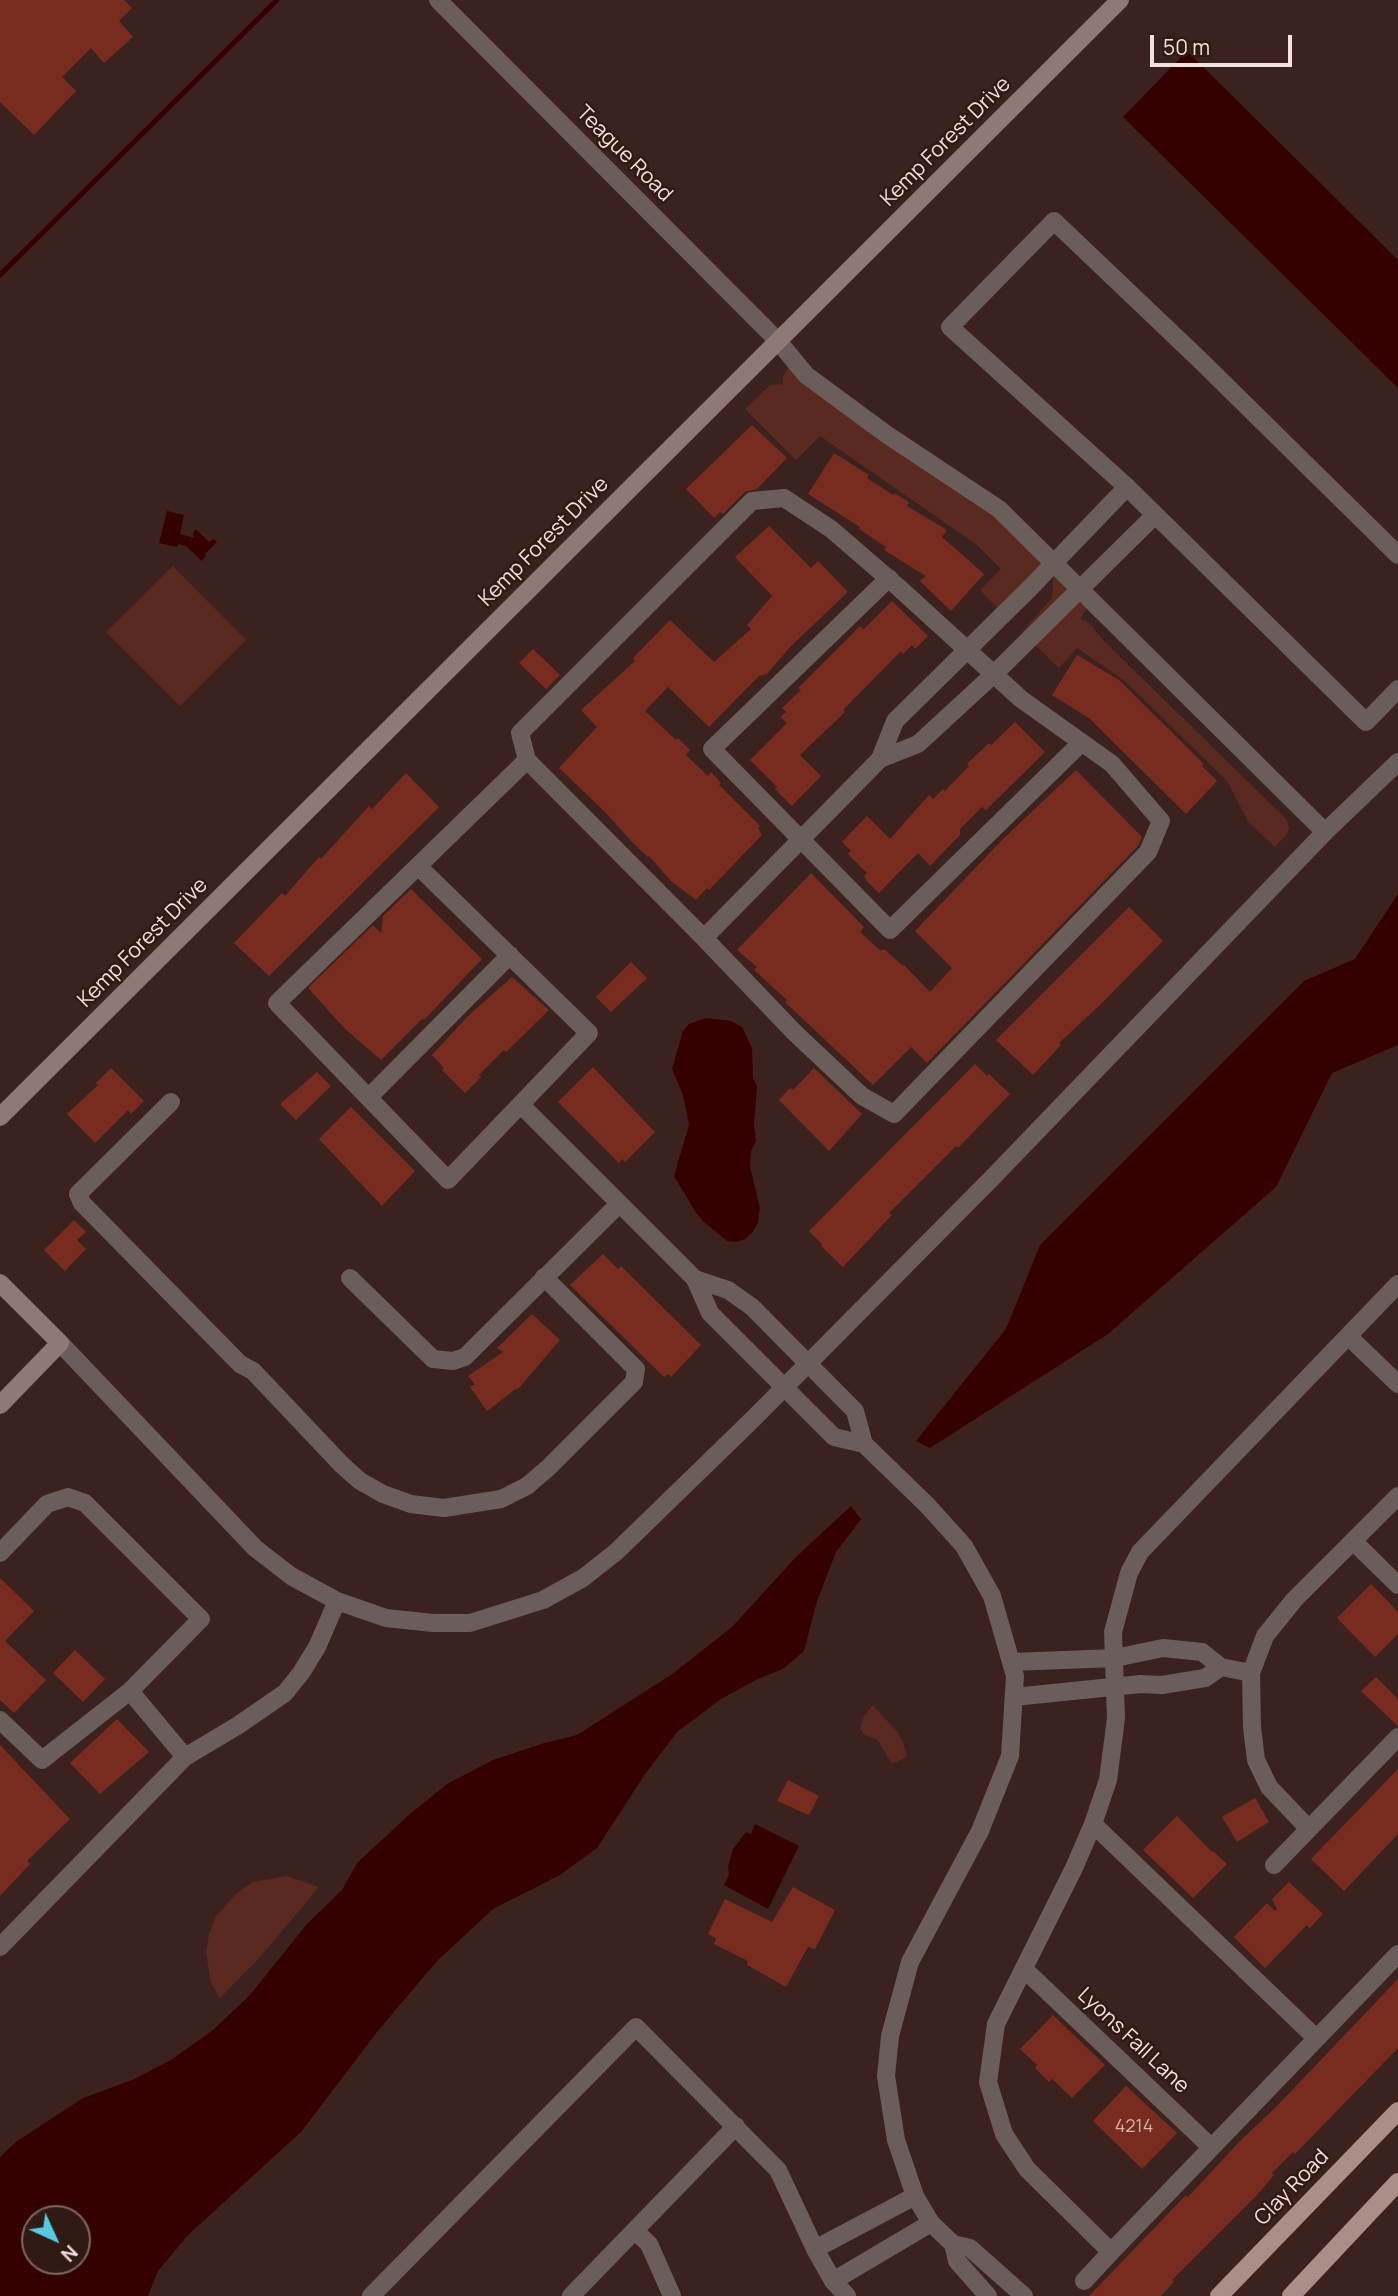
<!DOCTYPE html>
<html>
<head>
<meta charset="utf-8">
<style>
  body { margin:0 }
  #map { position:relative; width:1398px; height:2296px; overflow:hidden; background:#3c221e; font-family:Manrope,sans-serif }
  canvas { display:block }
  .north { position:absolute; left:21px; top:2205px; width:70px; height:70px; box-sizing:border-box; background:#311914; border:2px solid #7e6964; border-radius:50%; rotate:135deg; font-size:19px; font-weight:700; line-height:28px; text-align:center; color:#f2e1dd }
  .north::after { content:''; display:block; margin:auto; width:24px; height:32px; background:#55cadf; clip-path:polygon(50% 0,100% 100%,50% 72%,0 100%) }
  .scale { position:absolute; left:1150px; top:35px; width:142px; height:32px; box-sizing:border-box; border:4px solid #f2e1dd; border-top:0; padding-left:9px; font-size:21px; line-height:24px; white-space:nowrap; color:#f2e1dd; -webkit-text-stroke:5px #311914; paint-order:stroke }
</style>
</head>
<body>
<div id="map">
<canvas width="1398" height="2296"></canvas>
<div class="north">N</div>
<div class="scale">50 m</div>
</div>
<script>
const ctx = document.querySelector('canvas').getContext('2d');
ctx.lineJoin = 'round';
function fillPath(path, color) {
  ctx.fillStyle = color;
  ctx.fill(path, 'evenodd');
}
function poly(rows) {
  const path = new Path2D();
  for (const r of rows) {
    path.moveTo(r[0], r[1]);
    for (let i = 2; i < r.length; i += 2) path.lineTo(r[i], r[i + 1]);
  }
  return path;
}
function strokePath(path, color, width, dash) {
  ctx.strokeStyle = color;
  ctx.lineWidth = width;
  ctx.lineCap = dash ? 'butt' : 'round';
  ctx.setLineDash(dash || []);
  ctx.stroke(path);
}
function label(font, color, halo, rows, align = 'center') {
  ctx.font = font + ' Manrope,sans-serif';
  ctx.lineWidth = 5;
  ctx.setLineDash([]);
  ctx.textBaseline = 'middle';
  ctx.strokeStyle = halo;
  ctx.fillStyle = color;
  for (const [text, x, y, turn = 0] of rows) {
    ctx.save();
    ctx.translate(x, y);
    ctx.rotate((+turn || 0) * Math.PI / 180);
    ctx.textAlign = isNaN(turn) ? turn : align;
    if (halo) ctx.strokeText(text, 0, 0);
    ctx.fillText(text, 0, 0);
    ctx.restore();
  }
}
fillPath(poly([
  [793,359,999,509,1092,600,1080,619,1088,622,1104,641,1287,820,1289,828,1287,834,1275,847,1249,823,1227,781,1125,681,1077,648,1059,668,1022,632,1052,598,1054,564,1004,615,980,590,1001,569,977,545,820,436,796,460,745,409,770,385,783,384,783,377],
  [173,566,246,640,180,706,106,632],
  [873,1705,899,1734,904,1745,907,1756,897,1762,891,1763,878,1740,865,1735,860,1729,864,1716],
  [286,1876,319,1887,261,1956,220,1998,211,1983,206,1953,209,1934,216,1916,237,1893,253,1882]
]), '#5a2920');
fillPath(poly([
  [1187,51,1398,260,1398,388,1123,117],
  [167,511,184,515,180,534,194,538,193,533,196,529,209,542,213,539,217,542,205,554,206,556,202,561,186,546,178,544,177,547,159,543],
  [1398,894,1398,1045,1332,1073,1276,1187,1108,1334,930,1448,916,1441,1006,1329,1040,1245,1304,981,1355,959],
  [706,1018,731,1021,742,1027,752,1048,753,1078,757,1086,754,1124,756,1142,751,1151,750,1167,760,1208,758,1223,752,1233,745,1239,736,1242,727,1241,704,1222,696,1213,674,1176,689,1125,683,1095,672,1069,683,1031,689,1024],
  [851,1506,861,1519,836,1552,817,1601,804,1651,783,1669,758,1679,721,1699,677,1732,643,1777,597,1848,560,1875,493,1909,436,1962,377,2032,301,2132,188,2235,158,2271,148,2296,0,2296,0,2157,16,2142,83,2098,132,2080,171,2060,213,2030,250,1995,307,1924,342,1890,357,1863,410,1814,447,1784,493,1760,541,1744,577,1735,671,1675,732,1627,796,1557],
  [35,2219,77,2219,77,2261,35,2261],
  [755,1824,799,1846,768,1909,724,1885,729,1875,728,1866,733,1849,746,1832,751,1834]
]), '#340000');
strokePath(poly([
  [0,275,277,0]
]), '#340000', 5);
fillPath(poly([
  [0,0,124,0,132,8,119,21,133,37,104,63,91,48,62,77,76,91,34,135,0,102],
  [752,425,787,458,757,489,745,492,723,514,720,512,714,518,686,489],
  [834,453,869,475,867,478,893,495,894,493,909,502,907,506,947,530,942,537,984,574,951,611,920,581,926,576,884,550,886,547,859,529,860,527,808,494],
  [769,526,811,568,818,561,848,592,791,646,767,674,759,676,709,727,668,687,645,711,676,740,678,738,690,750,686,755,708,776,711,772,721,783,719,785,760,826,758,828,762,835,709,890,707,888,696,900,671,881,649,856,648,857,634,844,605,812,559,768,597,727,581,710,635,661,633,658,670,620,714,662,751,629,747,625,772,596,735,557],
  [892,601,928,636,915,649,912,645,903,654,901,651,843,710,845,712,800,755,821,776,792,806,775,789,777,787,750,760,787,723,780,717,786,712,782,708,801,690,798,688,860,626,863,629,865,628],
  [533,649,560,675,546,689,519,663],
  [1077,655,1119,680,1204,764,1202,766,1217,781,1186,814,1090,719,1052,695],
  [1015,722,1045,752,986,810,982,807,960,829,960,835,930,866,918,853,879,893,867,881,864,876,867,873,848,854,851,851,842,842,867,816,890,839,929,795,933,799,943,789,945,791,969,766,967,764,989,743,991,745],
  [1076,770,1142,837,1138,846,927,1063,911,1047,873,1085,785,1002,787,1000,754,970,757,967,737,950,811,873,864,927,860,932,881,951,884,949,903,966,904,965,930,992,952,968,915,931,1004,838],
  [406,773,439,807,269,976,234,943,282,893,285,896,319,857,321,859,369,806,372,809],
  [411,889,482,959,424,1020,422,1019,381,1060,344,1028,308,988,373,925,381,933,383,916],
  [1129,907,1163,941,1100,1005,1059,1043,1061,1045,1033,1075,996,1040],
  [631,962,647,978,611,1012,596,997],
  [512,977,549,1010,506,1052,504,1050,479,1075,481,1077,465,1093,442,1070,444,1068,432,1055,469,1015],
  [975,1064,987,1076,989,1074,1010,1094,958,1148,956,1146,889,1213,892,1215,843,1267,821,1246,822,1244,809,1231],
  [593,1067,655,1132,625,1162,622,1159,619,1163,558,1102],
  [111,1068,144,1101,131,1114,128,1110,95,1143,67,1114,98,1085,96,1083],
  [814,1068,862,1114,829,1151,779,1100,790,1088,793,1090],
  [317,1072,331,1086,296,1120,280,1104],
  [351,1107,415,1171,382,1206,319,1139],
  [74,1220,86,1232,77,1240,86,1249,65,1271,44,1250],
  [603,1254,618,1269,621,1266,701,1345,671,1377,668,1374,664,1377,570,1285],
  [532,1314,560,1340,518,1389,517,1388,487,1411,470,1387,475,1384,468,1376,503,1352,497,1348],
  [0,1578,34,1611,5,1641,46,1680,14,1713,0,1700],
  [1371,1584,1398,1612,1398,1634,1375,1657,1337,1618],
  [75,1650,105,1679,83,1702,53,1673],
  [1376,1677,1398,1699,1398,1726,1361,1691],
  [117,1719,149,1752,100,1794,70,1763],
  [0,1745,70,1819,27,1861,30,1864,0,1896],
  [1398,1769,1398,1834,1344,1891,1311,1859],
  [788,1780,819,1796,809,1815,777,1801],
  [1255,1798,1269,1822,1237,1842,1222,1817],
  [1177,1816,1212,1852,1213,1851,1227,1864,1193,1898,1143,1850],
  [1289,1882,1323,1914,1310,1928,1307,1925,1265,1968,1234,1937,1267,1903,1275,1911,1277,1909,1272,1899],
  [793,1887,835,1910,815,1949,808,1947,786,1987,747,1965,748,1961,714,1944,716,1938,708,1934,725,1899,772,1922],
  [1398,1979,1398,2048,1295,2154,1293,2152,1272,2173,1274,2175,1257,2195,1172,2280,1174,2282,1161,2296,1089,2296,1186,2195,1188,2197,1240,2141,1275,2108],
  [1053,2015,1105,2065,1072,2098,1052,2079,1049,2082,1035,2068,1037,2065,1020,2049],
  [1126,2086,1177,2133,1142,2169,1093,2121]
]), '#782c1f');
strokePath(poly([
  [1127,487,1029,589,895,721,880,759,918,744,993,675,1155,515],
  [1398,555,1200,360,1054,221,950,327,1127,487,1366,722,1398,689],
  [889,578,712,749,890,930,1081,743],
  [1325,832,1398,762],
  [418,866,589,1033,448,1180,277,1003,527,760],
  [704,938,795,1033,862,1096,894,1114,1148,852,1161,821,1112,764,1021,699,897,586,831,529,784,498,752,501,520,733,527,760,704,938,880,759],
  [369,1097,510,955],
  [171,1102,78,1194,82,1203,240,1364,253,1371,342,1465,360,1481,383,1494,411,1504,444,1508,501,1499,527,1486,548,1468,634,1382,636,1369,544,1277],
  [521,1105,695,1279,710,1313,834,1437,864,1444,927,1505,964,1546,992,1596,1015,1676,1010,1756,980,1831,910,1962,890,2036,886,2076,896,2140,915,2196,931,2223,953,2244,970,2248,1024,2296],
  [350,1278,433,1359,453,1361,465,1357,479,1343,619,1204],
  [695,1279,728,1290,752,1307,855,1411,864,1444],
  [1348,1336,1398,1384],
  [60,1343,255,1548,291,1576,337,1601,386,1618,433,1623,470,1623,543,1600,583,1578,616,1552,753,1419,993,1177,1325,832,999,509,886,434,806,375,778,341,438,0],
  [1354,1542,1398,1585],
  [0,1553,47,1504,68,1497,85,1503,201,1619,130,1691,42,1760,0,1720],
  [1011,1662,1115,1658,1163,1648,1202,1652,1221,1667,1251,1673],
  [130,1691,185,1757],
  [1014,1697,1141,1684,1162,1685,1205,1678,1221,1667],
  [1093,1824,1316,2038],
  [1309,1829,1269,1787,1256,1760,1252,1727,1251,1673,1265,1636,1294,1600,1398,1496],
  [1274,1865,1398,1737],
  [0,1947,185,1757,237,1726,285,1693,301,1673,317,1647,337,1601],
  [1024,1969,1211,2147],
  [635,2231,649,2244,672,2296],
  [953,2244,957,2261,988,2296],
  [815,2249,915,2196],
  [1111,2252,1398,1954],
  [833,2281,931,2223],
  [1084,2281,1111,2252,1027,2169,1004,2134,988,2082,996,2024,1074,1868,1093,1824,1108,1780,1116,1718,1113,1632,1129,1573,1140,1552,1398,1284],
  [371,2296,636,2027,778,2170,815,2249,833,2281,847,2296],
  [571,2296,736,2126]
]), '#6a5d5a', 18);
strokePath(poly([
  [0,1117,1120,0],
  [0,1283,60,1343,0,1405]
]), '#8e7975', 18);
strokePath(poly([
  [1219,2296,1398,2111],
  [1291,2296,1398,2182]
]), '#aa8f89', 18);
label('18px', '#d4b4ae', null, [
  ["4214",1134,2127]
]);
label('21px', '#f2e1dd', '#311914', [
  ["Kemp Forest Drive",946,142,-45],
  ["Teague Road",624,154,45],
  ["Kemp Forest Drive",544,542,-45],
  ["Kemp Forest Drive",143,943,-45],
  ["Lyons Fall Lane",1133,2041,43],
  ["Clay Road",1292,2188,-46]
]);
</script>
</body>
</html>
